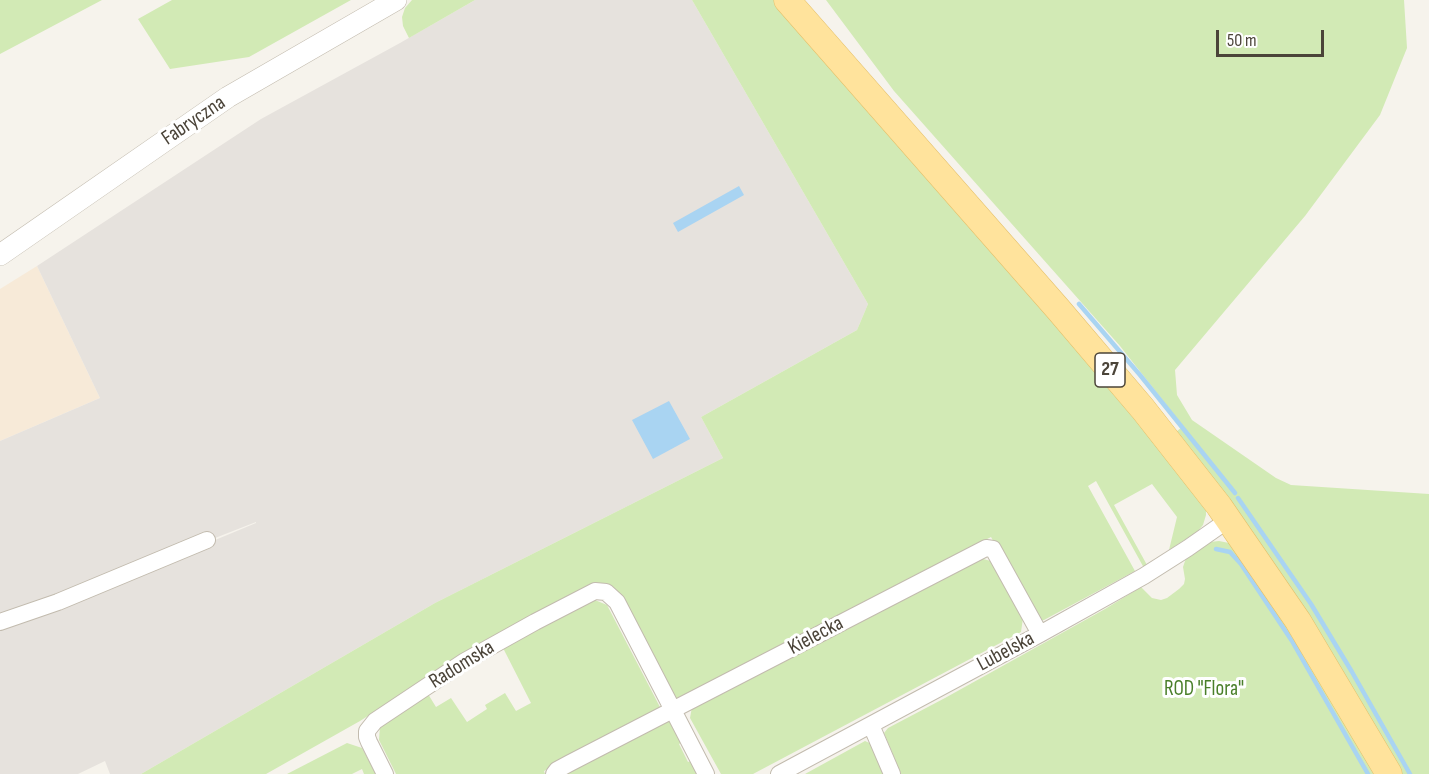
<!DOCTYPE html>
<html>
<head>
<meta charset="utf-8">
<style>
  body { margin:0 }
  #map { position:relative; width:1429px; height:774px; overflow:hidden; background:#f6f3ec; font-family:"Sofia Sans Condensed",sans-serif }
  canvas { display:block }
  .scale { position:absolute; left:1216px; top:30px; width:108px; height:27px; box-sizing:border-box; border:3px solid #4b4439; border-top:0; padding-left:8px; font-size:18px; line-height:21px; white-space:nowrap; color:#4b4439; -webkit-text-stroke:4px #fff; paint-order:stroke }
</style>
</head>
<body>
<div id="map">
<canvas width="1429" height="774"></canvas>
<div class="scale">50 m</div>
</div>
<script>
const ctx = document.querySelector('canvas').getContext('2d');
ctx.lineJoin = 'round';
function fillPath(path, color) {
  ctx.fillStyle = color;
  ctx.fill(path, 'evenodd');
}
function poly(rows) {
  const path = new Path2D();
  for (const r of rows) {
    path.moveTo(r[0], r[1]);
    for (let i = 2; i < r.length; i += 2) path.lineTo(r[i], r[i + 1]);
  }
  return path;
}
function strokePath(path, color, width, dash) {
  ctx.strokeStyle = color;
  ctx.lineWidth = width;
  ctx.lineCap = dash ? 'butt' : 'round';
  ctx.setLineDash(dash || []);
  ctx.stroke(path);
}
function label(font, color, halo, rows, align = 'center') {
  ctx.font = font + ' "Sofia Sans Condensed",sans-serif';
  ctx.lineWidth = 6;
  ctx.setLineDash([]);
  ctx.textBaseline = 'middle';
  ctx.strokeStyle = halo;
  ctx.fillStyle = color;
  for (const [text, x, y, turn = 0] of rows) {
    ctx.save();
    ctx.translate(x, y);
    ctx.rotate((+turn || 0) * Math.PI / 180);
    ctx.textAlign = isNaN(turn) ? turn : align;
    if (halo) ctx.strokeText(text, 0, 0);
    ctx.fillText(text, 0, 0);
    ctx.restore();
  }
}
fillPath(poly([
  [37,266,100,398,0,441,0,289]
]), '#f7ead8');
fillPath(poly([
  [475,0,692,0,868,304,857,330,701,417,723,458,435,603,141,774,110,774,105,761,78,774,0,774,0,441,100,398,37,266,261,119,400,43],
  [256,522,256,523,47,610,164,558]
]), '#e6e2dd');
fillPath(poly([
  [0,0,102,0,0,54],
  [172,0,351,0,249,57,170,69,138,19],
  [412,0,475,0,409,38,403,26,402,17,405,8],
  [692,0,776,0,1134,410,1206,506,1206,515,1203,525,1197,532,1169,550,1177,517,1152,484,1114,505,1147,565,1144,568,1096,481,1088,486,1135,571,1044,620,1037,621,991,537,673,703,608,590,466,653,360,721,266,774,141,774,435,603,723,458,701,417,857,330,868,304],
  [826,0,1404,0,1407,48,1380,115,1305,216,1175,370,1177,395,1192,420,1276,478,1291,485,1429,494,1429,774,1402,774,1321,636,1176,432,1183,426,1120,346,894,91],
  [1219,541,1229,543,1235,548,1291,628,1377,774,901,774,884,733,888,728,945,698,1105,609,1141,587,1152,598,1161,600,1167,598,1179,589,1184,584,1185,579,1183,567,1186,558,1210,542],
  [979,558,991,561,1023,618,1021,632,753,774,721,774,690,718,692,707],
  [590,598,607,605,661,709,544,771,545,774,396,774,379,740,380,726,428,694,436,707,451,698,467,722,487,709,485,705,505,693,516,711,531,703,502,646],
  [665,720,670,721,684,741,679,744,688,762,693,760,700,774,561,774],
  [865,741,872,744,884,774,805,774],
  [347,743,362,748,376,774,364,774,362,769,352,774,287,774]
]), '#d2eab5');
fillPath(poly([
  [739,186,744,195,678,232,673,223],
  [669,401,690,439,653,459,632,420]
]), '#a9d4f2');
strokePath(poly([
  [1079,304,1140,375,1235,493],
  [1238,498,1311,604,1352,672,1410,774],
  [1216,549,1230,552,1241,564,1292,641,1368,774]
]), '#a9d4f2', 4.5);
const minor = poly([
  [0,622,58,602,207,540],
  [871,725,892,774],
  [385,774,369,742,367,737,367,731,375,721,465,661,535,622,595,591,606,592,617,602,706,774],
  [554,774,557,770,570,763,986,548,993,549,1040,634],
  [779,774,1040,634,1144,576,1188,548,1228,520]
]);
const tertiary = poly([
  [0,255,228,97,396,0]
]);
const primary = poly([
  [787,0,1058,309,1143,409,1219,506,1298,621,1389,774]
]);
strokePath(minor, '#c2bbae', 18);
strokePath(tertiary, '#c2bbae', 22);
strokePath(primary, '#e6c16a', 27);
strokePath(minor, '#fff', 16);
strokePath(tertiary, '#fff', 21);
strokePath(primary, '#ffe39c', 26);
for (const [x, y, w] of [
  [1110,370,30]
]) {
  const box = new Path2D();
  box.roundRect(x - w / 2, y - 17, w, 34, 4.5);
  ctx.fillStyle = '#fff';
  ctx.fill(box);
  strokePath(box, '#4b4439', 1.5);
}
label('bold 20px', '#4b4439', null, [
  ["27",1110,370]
]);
label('21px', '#4b4439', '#fff', [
  ["Fabryczna",194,121,-34],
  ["Kielecka",816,636,-28],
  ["Lubelska",1006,652,-28],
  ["Radomska",462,665,-32]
]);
label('21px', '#4a7f2a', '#fff', [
  ["ROD \"Flora\"",1204,690]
]);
</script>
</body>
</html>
